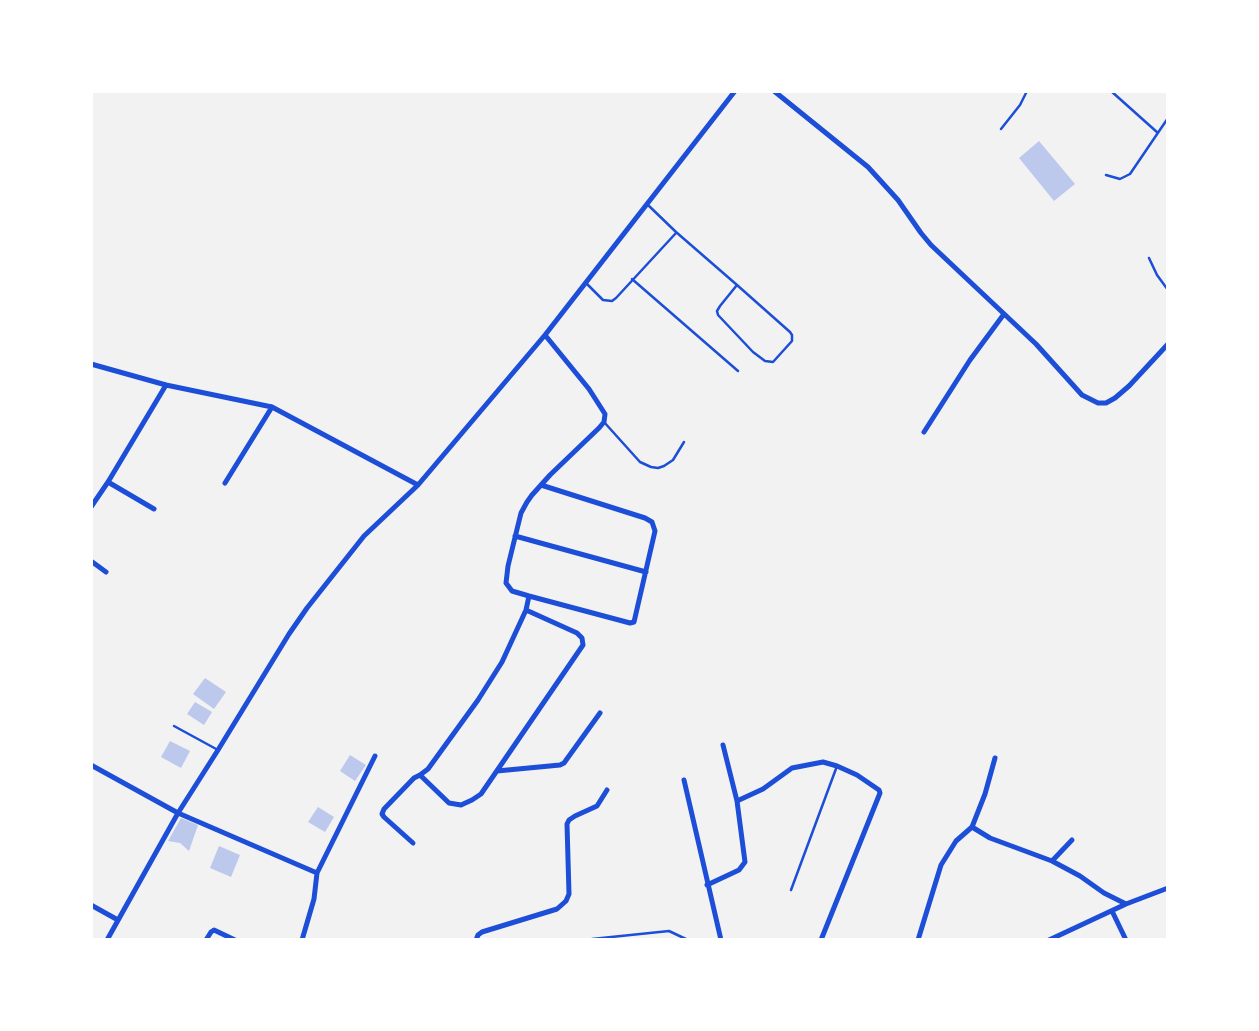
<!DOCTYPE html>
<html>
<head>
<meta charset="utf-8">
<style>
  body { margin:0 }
  #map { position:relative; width:1259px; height:1031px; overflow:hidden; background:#f2f2f2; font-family:Rubik,sans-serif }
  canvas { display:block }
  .frame { position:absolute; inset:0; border:93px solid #fff; pointer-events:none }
</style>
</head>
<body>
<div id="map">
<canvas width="1259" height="1031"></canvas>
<div class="frame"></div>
</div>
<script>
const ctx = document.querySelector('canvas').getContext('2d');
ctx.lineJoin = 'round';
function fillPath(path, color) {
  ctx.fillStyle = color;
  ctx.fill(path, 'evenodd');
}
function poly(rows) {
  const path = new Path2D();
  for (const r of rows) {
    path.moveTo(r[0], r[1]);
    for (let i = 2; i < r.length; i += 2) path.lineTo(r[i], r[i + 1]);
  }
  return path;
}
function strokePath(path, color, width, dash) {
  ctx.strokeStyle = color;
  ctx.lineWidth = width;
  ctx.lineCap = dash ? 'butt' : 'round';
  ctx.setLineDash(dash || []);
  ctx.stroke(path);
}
fillPath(poly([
  [1039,141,1075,184,1054,201,1019,158],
  [205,678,226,692,214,709,193,694],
  [195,702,212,712,204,725,187,714],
  [170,741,190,751,181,768,161,757],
  [350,755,366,765,355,781,340,771],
  [318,807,334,817,325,832,308,822],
  [181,818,198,825,189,851,180,843,168,841],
  [219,846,240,855,231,877,210,868]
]), '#bdc9ec');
strokePath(poly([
  [1111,91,1158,133],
  [1001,129,1020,105,1027,91],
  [1106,175,1120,179,1130,174,1168,118],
  [648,205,676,232,737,285,790,332,792,335,792,341,773,362,765,361,753,352,718,315,717,311,720,306,737,285],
  [1149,258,1157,275,1168,290],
  [632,279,738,371],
  [587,284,603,300,612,301,616,298,676,233],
  [604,422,640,462,651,467,658,468,664,466,673,460,684,442],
  [174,726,218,750],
  [791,890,837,766],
  [592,939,669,931,688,940]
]), '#1d4ed8', 2.5);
strokePath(poly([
  [774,91,868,167,898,200,921,233,931,245,1036,344,1082,395,1098,403,1106,403,1115,398,1129,386,1168,344],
  [91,364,166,385,272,407,418,485],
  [924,432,970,360,1004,314],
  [108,482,154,509],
  [225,483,272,407],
  [541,485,645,518,652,522,655,531,634,622,630,623,529,596,512,591,506,583,508,566,521,513,527,502,532,495,550,475,599,428,604,422,605,414,589,389,545,335],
  [91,507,108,482,166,385],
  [515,536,646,572],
  [91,561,106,572],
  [91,765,178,813,317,873],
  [497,771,560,765,564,763,600,713],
  [420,775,449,803,461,805,472,800,481,794,583,645,582,638,577,633,526,610],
  [684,780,721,940],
  [737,801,763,789,792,768,823,762,837,766,857,775,879,790,880,793,821,940],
  [972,827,990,838,1052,861,1080,876,1104,893,1126,904],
  [413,843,384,817,382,814,384,809,414,778,420,775,428,769,478,700,502,662,526,610,529,596],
  [1052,861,1072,840],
  [707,885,739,870,745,862,737,801,723,745],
  [91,905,118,920],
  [1112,911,1126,940],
  [107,940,178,813,218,750,289,634,307,608,364,536,418,485,545,335,735,91],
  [206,940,211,932,214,930,235,940],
  [302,940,314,899,317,873,375,756],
  [476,940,478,935,482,932,557,909,566,901,569,894,567,824,569,820,575,816,597,806,607,790],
  [918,940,941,865,956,841,972,827,985,794,995,758],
  [1049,940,1126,904,1168,888]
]), '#1d4ed8', 5);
</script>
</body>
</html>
